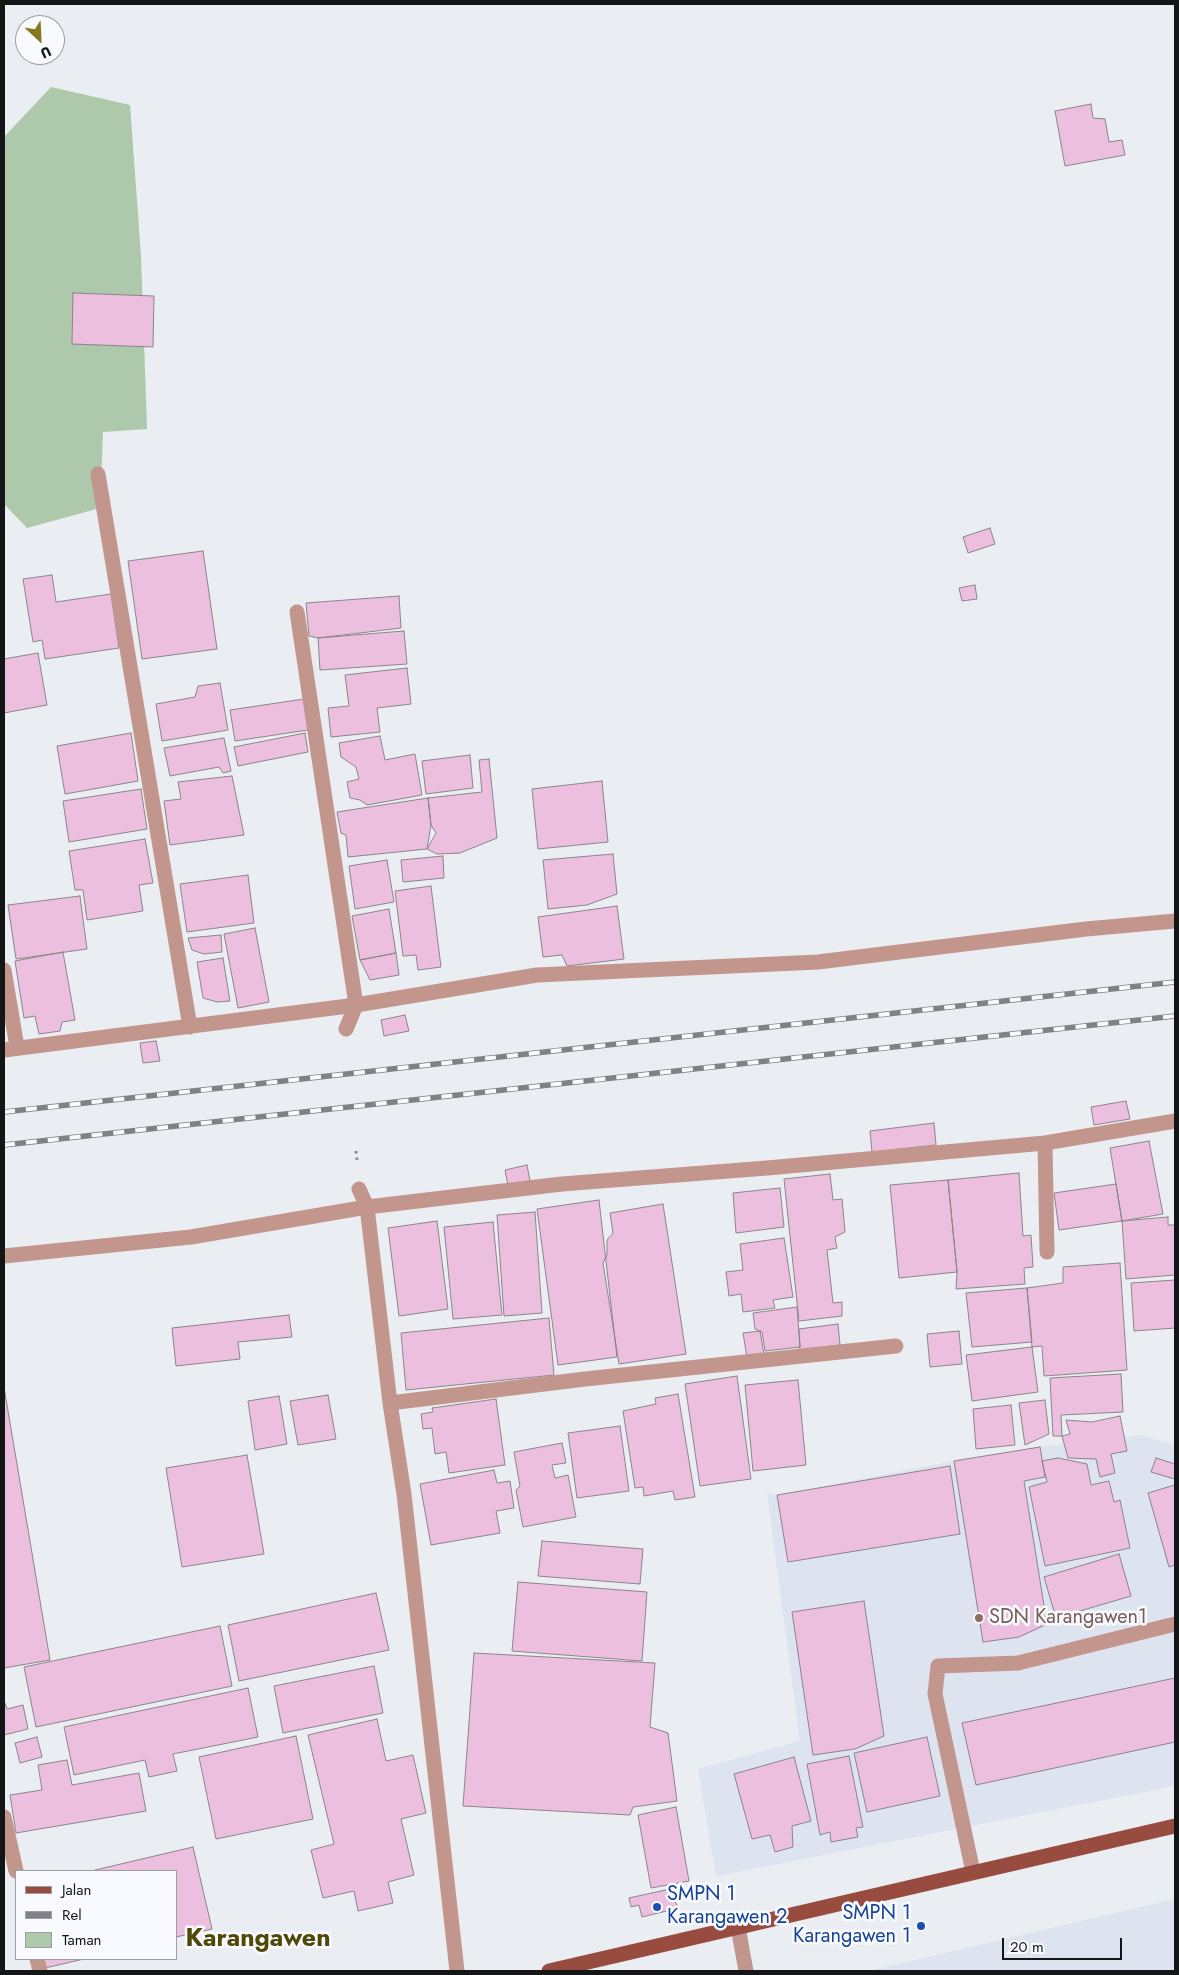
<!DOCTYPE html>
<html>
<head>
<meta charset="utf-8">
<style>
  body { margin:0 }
  #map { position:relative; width:1179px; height:1975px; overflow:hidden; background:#eaedf2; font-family:Jost,sans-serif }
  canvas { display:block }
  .frame { position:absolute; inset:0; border:5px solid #141517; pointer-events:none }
  .legend { position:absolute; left:15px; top:1870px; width:162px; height:90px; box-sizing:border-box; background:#f8faff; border:1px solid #9d9ea2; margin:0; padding:6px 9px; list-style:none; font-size:15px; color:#141517 }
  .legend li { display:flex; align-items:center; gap:10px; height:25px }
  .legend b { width:25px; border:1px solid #9d9ea2 }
  .north { position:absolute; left:15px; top:15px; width:50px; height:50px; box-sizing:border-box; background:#f8faff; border:1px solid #9d9ea2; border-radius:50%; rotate:155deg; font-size:14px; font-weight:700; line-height:20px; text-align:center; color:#141517 }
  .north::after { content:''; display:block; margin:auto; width:18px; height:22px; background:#85791f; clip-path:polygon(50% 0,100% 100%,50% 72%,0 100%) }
  .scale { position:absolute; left:1002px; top:1938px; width:120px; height:22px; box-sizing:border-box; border:2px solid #141517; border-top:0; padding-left:6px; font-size:15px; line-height:18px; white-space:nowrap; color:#141517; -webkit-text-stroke:4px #f8faff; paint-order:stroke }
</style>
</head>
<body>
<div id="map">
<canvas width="1179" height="1975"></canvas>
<div class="frame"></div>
<ul class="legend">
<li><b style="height:6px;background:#984b3f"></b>Jalan</li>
<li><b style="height:6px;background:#7f8185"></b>Rel</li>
<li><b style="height:14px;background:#adc8aa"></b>Taman</li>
</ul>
<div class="north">U</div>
<div class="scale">20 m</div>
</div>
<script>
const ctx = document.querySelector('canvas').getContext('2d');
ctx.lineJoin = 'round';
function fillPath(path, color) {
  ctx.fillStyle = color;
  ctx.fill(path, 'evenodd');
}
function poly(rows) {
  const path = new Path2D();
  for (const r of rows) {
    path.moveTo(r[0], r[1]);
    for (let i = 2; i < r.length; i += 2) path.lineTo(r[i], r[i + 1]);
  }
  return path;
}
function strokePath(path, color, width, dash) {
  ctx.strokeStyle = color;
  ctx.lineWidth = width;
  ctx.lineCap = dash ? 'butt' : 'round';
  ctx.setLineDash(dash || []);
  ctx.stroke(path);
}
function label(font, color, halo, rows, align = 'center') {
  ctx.font = font + ' Jost,sans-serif';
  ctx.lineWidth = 5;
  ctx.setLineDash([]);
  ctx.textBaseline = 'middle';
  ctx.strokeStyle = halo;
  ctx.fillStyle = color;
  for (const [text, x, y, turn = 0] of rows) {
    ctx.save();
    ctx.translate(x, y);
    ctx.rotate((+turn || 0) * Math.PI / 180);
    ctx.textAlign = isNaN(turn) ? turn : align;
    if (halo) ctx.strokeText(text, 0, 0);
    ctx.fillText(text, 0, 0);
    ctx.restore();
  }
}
fillPath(poly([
  [1140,1435,1175,1445,1175,1786,716,1876,698,1769,800,1741,767,1493,777,1495,954,1461,1040,1447],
  [1175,1899,1175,1971,869,1971]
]), '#dde3ef');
fillPath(poly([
  [51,87,130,105,141,255,147,429,103,432,100,508,27,528,4,504,4,137]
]), '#adc8aa');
const building = poly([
  [1091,104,1093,118,1105,119,1109,142,1122,140,1125,155,1065,166,1055,111,1091,104],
  [73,293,154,296,153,347,72,344,73,293],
  [990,528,995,544,968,553,963,537,990,528],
  [203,551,217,649,142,659,128,561,203,551],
  [52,575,56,602,111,594,119,648,45,659,42,640,33,642,23,579,52,575],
  [975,585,977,599,962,601,959,588,975,585],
  [399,596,401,628,318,638,309,636,306,603,399,596],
  [404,631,407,664,320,670,318,638,404,631],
  [38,653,47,705,4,713,4,659,38,653],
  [407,668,411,704,377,708,380,732,331,737,328,708,349,706,345,675,407,668],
  [220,683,228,730,162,741,156,704,195,697,198,686,220,683],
  [304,699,308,730,235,741,230,710,304,699],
  [131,733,138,781,65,794,57,746,131,733],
  [305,733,308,752,238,766,234,747,305,733],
  [380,736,385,760,415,754,422,795,367,805,360,800,350,798,347,782,359,779,356,767,341,757,339,743,380,736],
  [224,738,231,771,223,773,219,767,170,776,164,748,224,738],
  [470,755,473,788,426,794,422,761,470,755],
  [489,759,497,838,460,853,437,854,427,849,436,833,431,825,428,798,482,792,479,760,489,759],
  [232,776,244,835,170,845,164,801,181,799,178,782,232,776],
  [602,781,608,842,538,849,532,789,602,781],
  [141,789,147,829,69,842,63,801,141,789],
  [428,798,431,825,427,849,348,857,346,835,341,833,337,812,428,798],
  [145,839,153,883,139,885,143,911,87,920,83,890,75,890,69,851,145,839],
  [613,854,617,894,587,905,548,909,543,860,613,854],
  [443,856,444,878,403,882,401,860,443,856],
  [387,860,394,902,355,909,349,866,387,860],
  [248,875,254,923,187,932,180,884,248,875],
  [431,886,441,967,418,970,416,955,403,956,395,891,431,886],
  [80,896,87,949,16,959,8,905,80,896],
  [617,906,624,959,567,966,562,955,543,957,538,917,617,906],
  [389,909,396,953,360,960,352,916,389,909],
  [255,928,269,1002,238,1008,224,934,255,928],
  [221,935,222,952,204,954,192,950,188,938,221,935],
  [63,952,75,1020,62,1022,60,1031,39,1034,35,1016,24,1018,15,961,63,952],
  [396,953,399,975,370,980,360,960,396,953],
  [223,958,230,1001,217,1002,203,998,197,962,223,958],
  [405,1015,409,1031,384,1036,381,1020,405,1015],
  [156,1041,160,1061,143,1063,140,1043,156,1041],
  [1126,1101,1130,1119,1094,1125,1091,1107,1126,1101],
  [934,1123,936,1145,872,1152,870,1131,934,1123],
  [1149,1141,1163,1214,1122,1221,1110,1148,1149,1141],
  [527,1165,530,1181,508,1186,505,1170,527,1165],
  [1019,1173,1023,1236,1031,1235,1033,1267,1024,1268,1025,1284,956,1289,957,1272,948,1180,1019,1173],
  [830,1174,833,1200,842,1199,845,1232,835,1237,837,1248,827,1250,833,1303,842,1302,842,1316,799,1321,784,1179,830,1174],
  [948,1180,957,1272,899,1278,890,1185,948,1180],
  [1116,1184,1122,1221,1059,1230,1054,1193,1116,1184],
  [780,1188,784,1227,736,1233,733,1193,780,1188],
  [599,1200,617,1357,558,1365,537,1209,599,1200],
  [663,1204,686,1354,619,1364,603,1263,607,1255,607,1240,613,1233,610,1213,663,1204],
  [535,1212,542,1313,504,1316,497,1215,535,1212],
  [1168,1217,1168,1225,1175,1225,1175,1275,1126,1279,1122,1221,1168,1217],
  [437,1221,448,1309,399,1316,388,1228,437,1221],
  [493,1222,502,1315,453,1319,444,1227,493,1222],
  [784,1238,793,1297,773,1300,775,1308,743,1312,741,1294,729,1296,726,1272,743,1270,740,1244,784,1238],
  [1120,1263,1127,1370,1044,1376,1042,1346,1032,1347,1027,1288,1063,1283,1063,1267,1120,1263],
  [1175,1280,1175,1328,1134,1331,1131,1283,1175,1280],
  [1027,1288,1032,1342,972,1347,966,1293,1027,1288],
  [797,1307,800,1347,765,1351,762,1332,755,1329,753,1313,797,1307],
  [289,1315,292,1337,238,1342,240,1359,176,1366,172,1328,289,1315],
  [549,1318,554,1375,406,1390,401,1333,549,1318],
  [838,1324,840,1345,798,1350,800,1347,799,1329,838,1324],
  [760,1331,764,1355,747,1358,743,1333,760,1331],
  [959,1331,962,1364,930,1367,927,1334,959,1331],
  [1032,1347,1038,1392,972,1401,966,1355,1032,1347],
  [1121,1374,1123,1412,1061,1415,1062,1436,1053,1436,1050,1378,1121,1374],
  [737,1376,751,1479,700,1486,685,1384,737,1376],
  [798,1380,806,1465,753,1471,745,1385,798,1380],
  [4,1387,50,1660,4,1668,4,1387],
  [678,1394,695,1497,675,1500,673,1491,644,1496,643,1487,635,1488,623,1411,656,1404,655,1398,678,1394],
  [328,1395,336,1439,298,1445,290,1401,328,1395],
  [279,1396,287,1444,255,1450,248,1401,279,1396],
  [496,1399,505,1465,449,1473,446,1452,435,1454,432,1428,423,1429,421,1414,433,1412,432,1408,496,1399],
  [1045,1400,1049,1434,1025,1445,1019,1403,1045,1400],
  [1011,1405,1015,1445,976,1449,973,1409,1011,1405],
  [1120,1416,1127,1451,1111,1454,1115,1473,1100,1477,1096,1459,1068,1458,1062,1436,1070,1434,1066,1420,1092,1422,1120,1416],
  [620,1426,629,1491,577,1498,568,1433,620,1426],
  [562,1443,566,1463,552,1465,555,1478,568,1475,576,1517,523,1527,516,1490,520,1486,514,1452,562,1443],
  [1040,1447,1045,1477,1024,1481,1047,1624,1019,1637,983,1642,954,1461,1040,1447],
  [247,1455,264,1554,182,1567,166,1468,247,1455],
  [1058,1458,1087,1464,1091,1485,1109,1481,1114,1502,1120,1500,1130,1548,1045,1566,1029,1487,1047,1482,1042,1461,1058,1458],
  [1156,1458,1175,1464,1175,1479,1151,1472,1156,1458],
  [950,1466,960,1534,788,1562,777,1495,950,1466],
  [494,1470,497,1483,510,1481,514,1508,496,1511,500,1533,431,1545,420,1484,494,1470],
  [1175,1485,1175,1565,1169,1567,1148,1493,1175,1485],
  [542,1541,643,1549,640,1584,538,1576,542,1541],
  [1119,1554,1131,1596,1056,1618,1044,1577,1119,1554],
  [518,1582,647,1592,642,1661,512,1651,518,1582],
  [376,1593,389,1650,239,1681,228,1625,376,1593],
  [864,1601,884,1736,855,1749,813,1755,792,1612,864,1601],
  [220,1626,232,1686,36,1727,24,1667,220,1626],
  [474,1653,655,1663,650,1727,668,1733,677,1801,633,1807,630,1815,463,1806,474,1653],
  [374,1666,383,1713,283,1733,274,1686,374,1666],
  [1175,1678,1175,1742,976,1785,962,1723,1175,1678],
  [248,1688,258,1737,173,1754,177,1771,149,1777,145,1760,74,1775,64,1727,248,1688],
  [4,1703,5,1703,7,1709,23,1705,28,1729,4,1735,4,1703],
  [377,1719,386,1761,413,1755,426,1813,401,1819,414,1875,388,1882,393,1903,358,1911,354,1891,323,1898,311,1850,334,1844,308,1735,377,1719],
  [296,1736,313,1819,216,1839,199,1757,296,1736],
  [37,1737,42,1757,20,1763,15,1743,37,1737],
  [927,1737,940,1796,867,1812,854,1753,927,1737],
  [849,1756,863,1827,856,1828,858,1837,831,1842,830,1832,820,1835,807,1764,849,1756],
  [794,1757,811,1821,792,1826,793,1847,775,1852,770,1835,752,1839,734,1774,794,1757],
  [67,1760,72,1785,139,1773,146,1811,16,1833,10,1795,42,1790,38,1765,67,1760],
  [676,1807,689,1881,651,1888,638,1815,676,1807],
  [193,1847,212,1929,176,1937,176,1871,91,1871,193,1847],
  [679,1887,681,1897,673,1899,679,1908,642,1917,639,1905,631,1907,629,1898,679,1887],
  [43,1959,84,1959,45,1968,43,1959]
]);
fillPath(building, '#ecbfde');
strokePath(building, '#8b8589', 1);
strokePath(poly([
  [356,1151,357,1160]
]), '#888a8d', 3, [2.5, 4]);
strokePath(poly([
  [98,474,190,1027],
  [297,612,356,1005,346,1029],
  [4,970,17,1047],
  [4,1050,356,1005,537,975,818,962,1086,929,1175,921],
  [1045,1143,1047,1252],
  [359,1189,367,1207,390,1403,404,1494,457,1971],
  [4,1256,191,1237,367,1207,562,1184,767,1168,1045,1143,1175,1121],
  [390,1403,585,1379,896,1346],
  [4,1817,16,1871],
  [973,1872,935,1694,938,1666,1018,1663,1175,1624],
  [738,1927,746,1971],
  [37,1959,40,1971]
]), '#c3968d', 15);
strokePath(poly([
  [549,1971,1175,1826]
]), '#984b3f', 15);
const rail = poly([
  [4,1112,1175,982],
  [4,1145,1175,1016]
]);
strokePath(rail, '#7f8185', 5.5);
strokePath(rail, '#f8faff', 4, [11]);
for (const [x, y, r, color] of [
  [979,1618,5,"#8d6e63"],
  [657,1907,5,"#1a4fb4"],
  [921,1926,5,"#1a4fb4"]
]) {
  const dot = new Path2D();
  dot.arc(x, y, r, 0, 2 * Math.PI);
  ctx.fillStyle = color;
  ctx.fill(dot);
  strokePath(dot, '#f8faff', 2);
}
label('20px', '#785e54', '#f8faff', [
  ["SDN Karangawen1",989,1618]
], 'left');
label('20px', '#164399', '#f8faff', [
  ["SMPN 1",667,1895],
  ["Karangawen 2",667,1918],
  ["SMPN 1",911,1914,"right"],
  ["Karangawen 1",911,1937,"right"]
], 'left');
label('bold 25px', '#504806', '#f8faff', [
  ["Karangawen",258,1940]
]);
</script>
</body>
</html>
